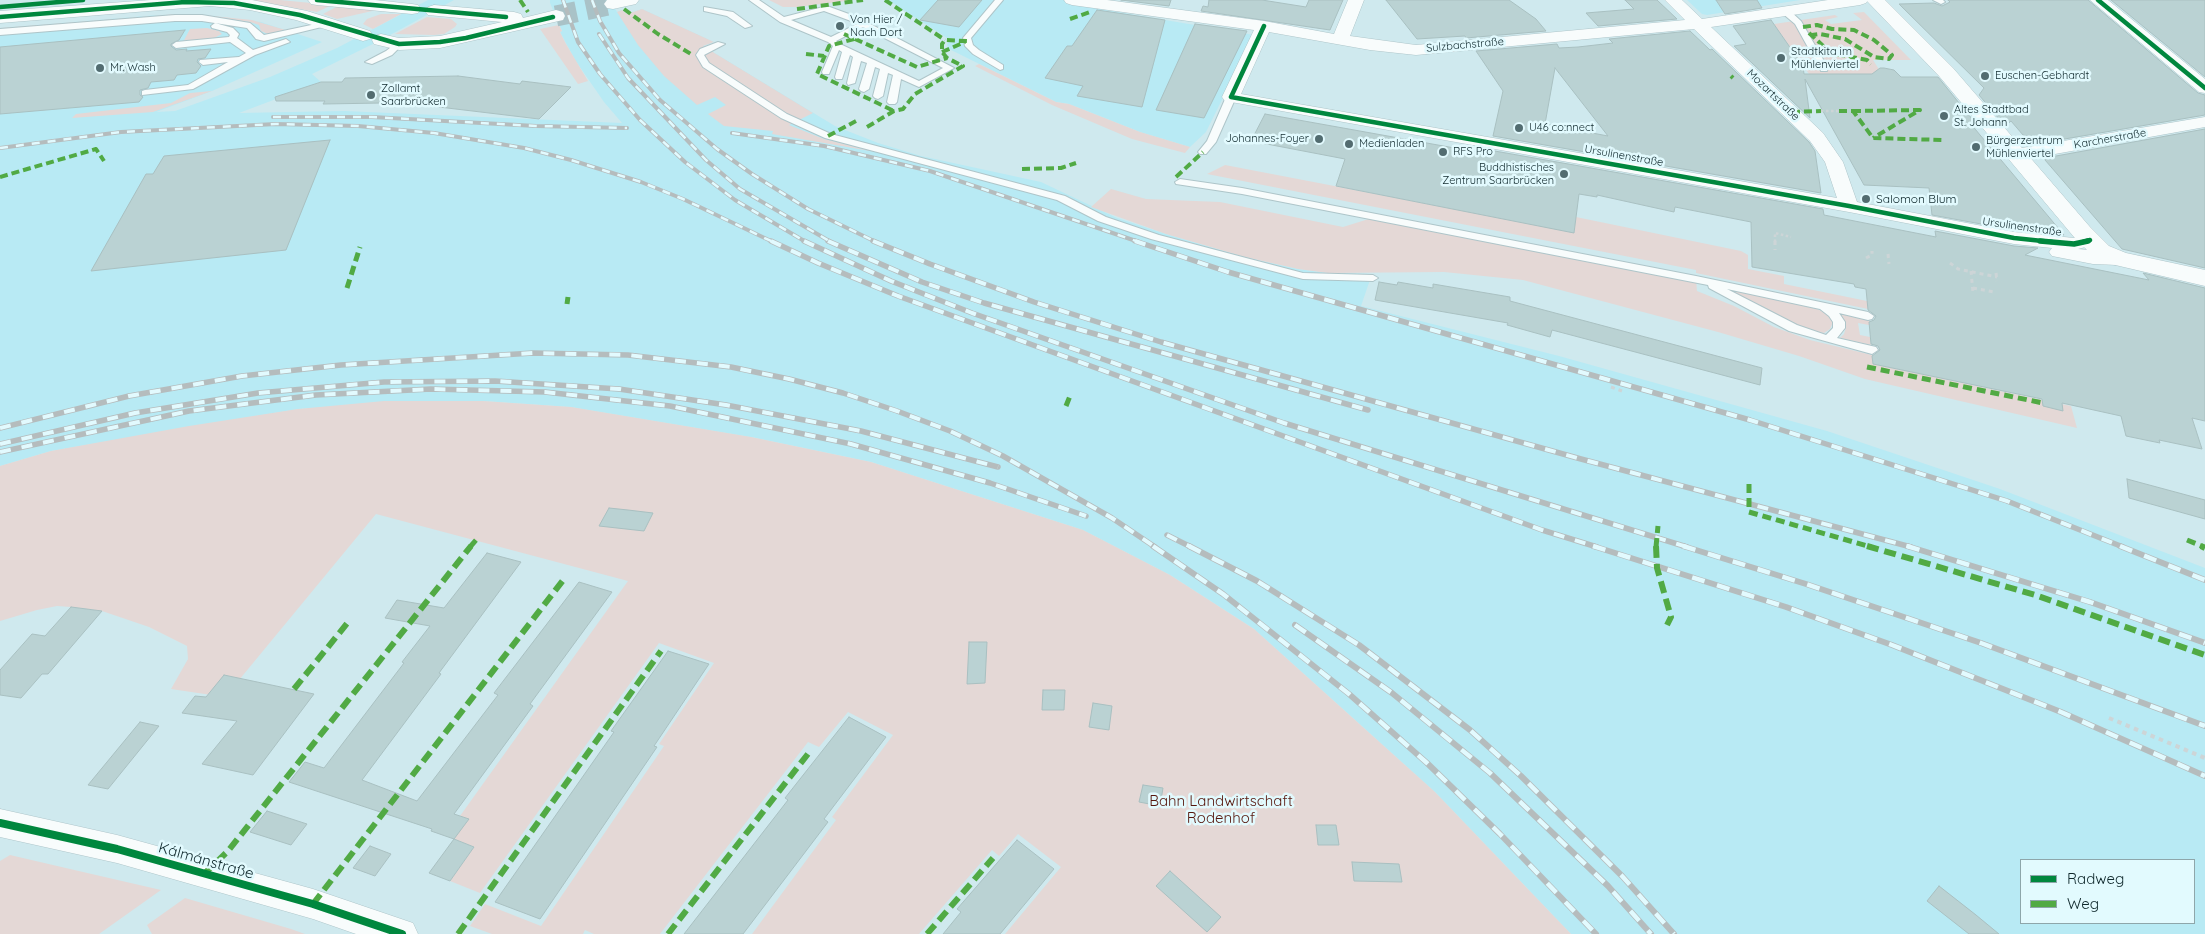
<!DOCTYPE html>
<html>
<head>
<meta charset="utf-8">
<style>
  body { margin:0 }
  #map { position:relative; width:2205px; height:934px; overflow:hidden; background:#cfe9ee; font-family:Quicksand,sans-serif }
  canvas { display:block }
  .legend { position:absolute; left:2020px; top:859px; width:175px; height:65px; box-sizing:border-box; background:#e2fafe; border:1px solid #8ea6aa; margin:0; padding:6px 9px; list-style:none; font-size:15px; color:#0f282c }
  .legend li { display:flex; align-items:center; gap:10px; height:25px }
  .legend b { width:25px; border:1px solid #8ea6aa }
</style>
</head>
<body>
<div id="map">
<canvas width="2205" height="934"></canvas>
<ul class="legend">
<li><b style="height:6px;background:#00873e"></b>Radweg</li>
<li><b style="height:6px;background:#51aa44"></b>Weg</li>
</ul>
</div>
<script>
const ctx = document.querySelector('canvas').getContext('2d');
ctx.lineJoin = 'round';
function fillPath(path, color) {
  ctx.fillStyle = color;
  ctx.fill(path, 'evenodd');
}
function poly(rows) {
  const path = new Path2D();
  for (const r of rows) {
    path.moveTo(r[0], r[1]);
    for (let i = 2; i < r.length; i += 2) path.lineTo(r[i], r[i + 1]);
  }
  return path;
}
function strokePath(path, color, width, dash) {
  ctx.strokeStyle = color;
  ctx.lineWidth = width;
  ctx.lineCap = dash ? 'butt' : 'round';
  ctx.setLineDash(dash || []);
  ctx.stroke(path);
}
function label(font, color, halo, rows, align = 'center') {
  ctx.font = font + ' Quicksand,sans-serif';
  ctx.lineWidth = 5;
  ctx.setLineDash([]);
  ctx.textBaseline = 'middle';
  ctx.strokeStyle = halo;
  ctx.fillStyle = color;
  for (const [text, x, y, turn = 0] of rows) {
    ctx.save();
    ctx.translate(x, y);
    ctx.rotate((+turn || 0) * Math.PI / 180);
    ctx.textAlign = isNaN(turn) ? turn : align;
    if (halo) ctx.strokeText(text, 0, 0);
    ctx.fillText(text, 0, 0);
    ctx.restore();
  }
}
fillPath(poly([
  [428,0,454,0,381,40,312,74,321,82,239,113,344,111,622,123,604,102,575,60,560,32,562,31,550,3,550,0,611,0,617,12,622,10,627,14,642,9,714,42,703,46,835,126,878,143,921,156,1041,182,1117,218,1166,234,1245,257,1298,269,1328,273,1372,274,1361,306,1559,356,1827,431,2000,489,2205,568,2205,934,1571,934,1435,792,1254,629,1170,575,1083,530,871,462,751,437,571,407,483,401,298,409,51,451,0,466,0,28,159,15,203,15,261,22,322,42,212,91,156,112,175,111,270,77,337,48],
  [2021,860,2194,860,2194,923,2021,923],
  [888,0,1104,0,1100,9,1254,35,1206,132,1190,147,1140,132,1069,104,1056,102,949,49,947,45,949,40,944,36],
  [1687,0,1800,0,1707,15,1702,14]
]), '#b8eaf4');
fillPath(poly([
  [249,0,280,0,332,5,317,12],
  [769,0,854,0,797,7,783,7],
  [340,5,381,9,337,19,323,14],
  [642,9,714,42,703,46,813,113,789,125,824,139,876,152,772,134,773,131,724,126,708,114,726,105,715,97,697,105,664,76,638,45,617,12,622,10,627,14],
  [1864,12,1911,60,1873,60,1882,74,1809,74,1774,24,1835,15,1838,17,1825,20,1831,24,1862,20,1853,13],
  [178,14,203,15,252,20,289,31,270,35,261,31,259,25,250,22,214,17,0,30,0,28],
  [381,14,401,14,373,29,363,24,367,19],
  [427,17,451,19,457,24,455,27,444,34,434,35,395,34],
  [559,25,562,31,560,32,566,44,588,81,578,84,540,29],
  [207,28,219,31,222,34,212,39,183,42,190,29],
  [979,64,1056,102,1069,104,1140,132,1190,147,1185,153,1132,139,1052,105,975,66],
  [212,91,153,112,72,118,76,114,171,103,190,93],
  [1225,165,1574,232,1576,217,1741,251,1748,255,1748,269,1784,276,1784,284,1867,301,1868,309,1696,273,1696,270,1207,174],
  [1111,189,1146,199,1220,202,1343,227,1375,217,1696,279,1697,291,1734,306,1774,327,1810,340,1872,355,1873,364,2071,406,2077,428,1865,379,1799,356,1718,332,1523,280,1444,272,1328,273,1298,269,1245,257,1166,234,1091,207],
  [1723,288,1817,309,1826,313,1833,322,1830,329,1824,333,1812,331,1795,326],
  [1839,314,1869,320,1869,325,1858,323,1860,335,1870,337,1871,345,1840,338,1844,334,1846,327],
  [384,401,483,401,571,407,751,437,871,462,1083,530,1170,575,1254,629,1435,792,1571,934,1005,934,1061,867,1018,834,999,856,992,850,919,934,752,934,836,820,832,817,893,735,848,712,819,747,808,742,660,934,594,934,585,930,583,934,492,934,470,926,485,904,541,926,664,746,659,744,714,663,659,643,480,893,450,881,474,847,454,839,468,819,460,816,628,581,376,514,225,697,171,689,188,659,187,646,149,627,102,611,71,607,57,606,37,610,0,621,0,466,51,451,189,426,298,409],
  [10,855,83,872,161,890,99,934,0,934,0,861],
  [185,898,291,929,305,934,152,934,147,925]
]), '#e4d8d6');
const building = poly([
  [938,0,982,0,959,27,920,20,938,0],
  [1121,0,1171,0,1169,6,1121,0],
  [1209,0,1262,0,1306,7,1309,0,1343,0,1330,30,1201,11,1203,6,1208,7,1209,0],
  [1386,0,1509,0,1536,19,1546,31,1466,38,1465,36,1417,39,1386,0],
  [1625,0,1657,0,1677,19,1598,26,1586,13,1634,9,1625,0],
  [1716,0,1757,0,1762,8,1725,14,1716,0],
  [1948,0,2088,0,2198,93,2205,95,2205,115,2047,142,2023,135,2011,121,2005,126,1979,95,1984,88,1899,4,1934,3,1942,6,1950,2,1948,0],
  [2111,0,2205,0,2205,77,2111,0],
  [1097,10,1165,20,1142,107,1077,96,1083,86,1045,78,1067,46,1072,46,1097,10],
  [1771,20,1803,66,1804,74,1872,74,1880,68,1884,68,1894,70,1901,77,1938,77,1977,125,1970,123,2064,235,2014,230,1932,215,1929,188,1864,185,1805,79,1810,118,1734,46,1746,44,1733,26,1771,20],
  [1195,24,1247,31,1204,118,1156,110,1195,24],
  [185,30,179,40,171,44,171,46,176,50,187,49,186,51,211,49,205,58,198,59,197,62,201,66,196,73,177,75,174,80,151,82,148,88,140,90,140,95,143,97,139,102,0,114,0,47,185,30],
  [1690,31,1710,50,1712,49,1809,142,1815,151,1821,193,1493,136,1503,91,1476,51,1557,44,1559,48,1578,47,1613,43,1609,39,1690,31],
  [1555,68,1608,136,1545,124,1555,68],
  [458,76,520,84,522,81,571,87,539,119,439,107,442,102,323,104,325,101,276,101,275,97,321,82,342,82,345,78,458,76],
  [1265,114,1488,154,1489,150,1823,209,1824,215,1936,237,1935,231,2014,246,2038,248,2025,255,2149,280,2143,273,2205,288,2205,421,2192,418,2202,449,2159,440,2160,443,2126,436,2121,416,2062,403,2063,411,2043,406,2042,399,1873,364,1872,356,1880,350,1878,346,1871,344,1869,322,1874,320,1876,316,1868,310,1866,289,1855,287,1854,284,1752,267,1751,222,1675,207,1674,212,1597,195,1597,197,1579,194,1574,233,1336,186,1345,159,1251,141,1265,114],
  [2205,129,2205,268,2122,249,2045,160,2045,158,2205,129],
  [330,140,286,250,91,271,146,174,153,174,164,156,330,140],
  [1379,282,1397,285,1398,282,1433,288,1433,284,1510,297,1510,301,1762,368,1760,385,1552,330,1550,337,1507,325,1508,323,1375,300,1379,282],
  [2127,479,2205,500,2205,519,2129,498,2127,479],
  [609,508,628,510,653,513,644,531,599,526,609,508],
  [487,553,521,562,439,673,441,674,362,780,417,801,498,695,494,693,579,582,612,592,530,704,533,706,454,814,469,819,454,839,431,831,432,829,289,782,305,762,324,768,404,663,402,662,430,626,385,618,397,600,444,608,487,553],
  [71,607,102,611,48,674,42,674,21,698,0,695,0,670,32,634,45,636,71,607],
  [969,642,987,642,985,683,967,684,969,642],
  [668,651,709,664,654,746,657,747,540,919,495,902,614,732,611,731,668,651],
  [224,675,314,694,253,775,202,764,237,721,182,713,195,696,206,697,224,675],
  [1043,690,1065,690,1064,710,1042,710,1043,690],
  [1093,703,1112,706,1109,730,1089,727,1093,703],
  [849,717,886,737,824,819,828,822,743,934,684,934,788,800,785,798,849,717],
  [140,722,159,726,108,789,88,785,140,722],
  [1143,785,1163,788,1160,806,1139,802,1143,785],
  [267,811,307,824,291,845,250,832,267,811],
  [1316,825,1336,825,1339,845,1318,845,1316,825],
  [454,839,474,847,450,881,429,873,454,839],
  [1017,840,1054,869,1000,934,943,934,961,912,957,909,1017,840],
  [370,846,391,854,375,876,353,868,370,846],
  [1352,862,1399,864,1402,882,1354,881,1352,862],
  [1170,871,1221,917,1207,932,1156,886,1170,871],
  [1939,886,1976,915,1999,934,1969,934,1927,901,1939,886]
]);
fillPath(building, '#bad2d3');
strokePath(building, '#a9c0c1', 1);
strokePath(poly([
  [556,16,613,4]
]), '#a9c2c7', 21, [21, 10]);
const lane = poly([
  [749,0,759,0,784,17,827,6,857,17,954,68,919,87,901,79,897,102,895,104,889,104,887,102,893,75,888,73,883,96,878,99,875,98,873,96,880,69,875,67,869,89,864,92,861,91,859,89,867,63,861,61,855,83,848,85,847,83,853,57,850,55,842,79,836,79,835,77,842,52,839,50,829,74,823,74,822,72,833,46,828,42,780,22,749,0],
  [824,11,851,21,857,24,831,37,791,20,824,11],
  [863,27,943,68,919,81,840,44,836,41,863,27],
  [995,0,1003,0,971,38,973,45,979,50,1003,65,1003,69,1000,70,973,54,965,46,963,38,995,0],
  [1933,0,1943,0,1945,2,1941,4,1933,0],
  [704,7,733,12,752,26,745,28,727,16,704,11,704,7],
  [1782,9,1788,9,1801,21,1824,61,1844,61,1848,64,1847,66,1827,67,1827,71,1821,71,1795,24,1782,13,1782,9],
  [175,15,202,15,250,23,264,35,330,21,334,24,264,41,256,39,247,28,202,21,175,21,0,35,0,29,175,15],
  [215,23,233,28,239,34,237,38,253,50,286,39,290,42,255,55,193,89,142,95,142,91,145,90,188,85,228,62,203,65,199,62,200,60,239,57,246,53,230,42,176,48,172,45,176,42,229,37,230,35,227,32,212,28,211,26,215,23],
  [399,41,403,44,392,55,372,64,365,62,386,51,399,41],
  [718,42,725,44,704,55,709,63,787,114,831,134,1065,196,1106,217,1159,235,1246,258,1303,273,1373,275,1378,278,1373,281,1303,279,1151,239,1098,221,1057,200,825,138,781,118,703,67,696,55,700,49,718,42],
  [1231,94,1236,97,1216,142,1206,154,1200,154,1198,152,1207,141,1226,97,1231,94],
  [1180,179,1242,188,1696,276,1868,312,1874,316,1872,319,1868,320,1839,313,1845,322,1845,328,1837,338,1876,347,1878,350,1872,354,1789,331,1709,288,1708,285,1242,194,1176,184,1175,182,1180,179],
  [1727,289,1820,309,1829,316,1833,322,1833,328,1826,335,1797,325,1727,289]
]);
const street = poly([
  [1064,0,1107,0,1264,21,1334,34,1348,0,1364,0,1350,36,1416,45,1685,20,1665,0,1682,0,1702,19,1828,0,1868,0,1866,3,1860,5,1711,27,1823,133,1843,162,1857,202,2014,232,2074,238,2090,234,2097,236,2100,240,2097,244,2078,249,2119,253,2126,255,2129,259,2126,263,2119,265,2093,264,2052,256,2049,252,2052,248,2014,244,1849,212,1231,102,1225,101,1222,97,1254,30,1072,5,1066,3,1064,0],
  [1694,29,1810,141,1825,162,1837,198,1241,94,1269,32,1370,50,1416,55,1694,29],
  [2090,0,2108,0,2205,79,2205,93,2199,92,2090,0],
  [2205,117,2205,127,2016,161,2010,159,2007,155,2010,151,2016,149,2205,117],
  [0,809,117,835,313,889,413,923,418,934,356,934,313,919,117,863,0,837,0,809]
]);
const secondary = poly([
  [1866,0,1885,0,1953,68,2090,227,2109,246,2126,253,2205,270,2205,286,2111,264,2093,256,2074,237,1939,76,1866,0]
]);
const primary = poly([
  [151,0,252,0,307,11,370,31,372,35,370,39,363,41,296,20,250,10,210,6,0,23,0,11,151,0],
  [308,0,375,0,412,4,418,5,421,9,418,13,412,14,317,5,311,4,308,0],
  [607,0,639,0,636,4,613,9,607,8,604,4,607,0],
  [434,5,514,12,521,14,523,18,556,10,563,12,565,16,563,20,440,48,399,50,374,44,372,40,374,36,381,34,399,38,440,36,502,22,428,15,425,11,428,7,434,5]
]);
strokePath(lane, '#aec5c9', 2);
strokePath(street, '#aec5c9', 1);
strokePath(secondary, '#aec5c9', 1);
strokePath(primary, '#aec5c9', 1);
strokePath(poly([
  [1821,111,1839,111],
  [1775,242,1775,233,1791,237]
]), '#cdd5d7', 2.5, [2.5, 2.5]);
strokePath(poly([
  [1775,241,1775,250],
  [1888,254,1889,264],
  [1866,258,1872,255,1872,251],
  [1950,263,1958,269,1997,277],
  [1971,271,1973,293],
  [1996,273,1997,281],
  [1973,288,1994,292],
  [1611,387,1622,391]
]), '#cdd5d7', 3, [4, 4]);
strokePath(poly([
  [2109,718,2205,758]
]), '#cdd5d7', 4, [4.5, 4.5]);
fillPath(lane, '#f8fcfc');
fillPath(street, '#f8fcfc');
fillPath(secondary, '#f8fcfc');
fillPath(primary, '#f8fcfc');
const railFar2 = poly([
  [563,0,578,42,600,74,640,120,685,162,735,200,806,242],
  [592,0,600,21,619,53,660,100,717,149,752,174,808,209,876,242],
  [599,34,628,78,706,160,740,189,831,242],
  [273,117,372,117,536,126,627,128],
  [732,133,824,146,930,171,1139,242],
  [0,148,121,132,276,124,358,126,434,133,524,148,571,160,641,182,683,199,773,242]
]);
const railFar1 = poly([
  [771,241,818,263,898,296,1542,530,1597,547],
  [804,241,891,281,972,313,1284,423,1687,547],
  [828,241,922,282,984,303,1368,410],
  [873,241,930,264,1034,302,1161,342,1581,459,1911,547],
  [1135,241,1228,272,1750,420,2007,501,2123,547],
  [0,428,129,396,242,376,341,365,533,353,628,355,731,367,789,379,843,393,897,411,950,431,1003,456,1112,518,1155,547],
  [0,444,135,413,258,393,384,382,495,381,619,389,726,405,861,431,998,467],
  [0,452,189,411,316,395,431,389,545,392,670,406,851,444,990,483,1086,516],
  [1167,535,1191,547]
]);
const rail = poly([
  [1153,546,1223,594,1349,694,1427,763,1500,834,1596,934],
  [1189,546,1257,581,1359,645,1470,730,1521,776,1622,876,1674,934],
  [1593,546,1786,607,1892,645,2061,712,2205,776],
  [1683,546,1806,584,1981,643,2205,726],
  [1907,546,2090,602,2205,643],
  [2120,546,2205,580],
  [1295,625,1392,693,1490,773,1608,886,1651,934]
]);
strokePath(railFar2, '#b5bcbd', 4);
strokePath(railFar1, '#b5bcbd', 5.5);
strokePath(rail, '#b5bcbd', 6);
strokePath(railFar2, '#e2fafe', 2.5, [8]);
strokePath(railFar1, '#e2fafe', 4, [11]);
strokePath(rail, '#e2fafe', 4.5, [13]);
strokePath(poly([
  [520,0,528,12],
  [885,0,945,40],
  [624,9,658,34,691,54],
  [797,9,863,0],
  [1070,19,1090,12],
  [1803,27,1817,25,1832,29,1854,30,1874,40,1892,55,1889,59,1874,57,1845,39,1820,34,1812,35],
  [1809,33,1831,53,1867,60,1871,64],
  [844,34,917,67,947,58],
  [854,39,829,46,817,74,894,111],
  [942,52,965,42],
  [806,54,824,56],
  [1731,76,1733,78],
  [1839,111,1853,111,1873,138,1943,140],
  [1853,111,1920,110,1873,138],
  [1792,112,1821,111],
  [867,127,894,111,903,109,915,94,963,66,947,58,942,52,942,44,945,40,967,41],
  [828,136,856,121],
  [1022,169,1061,168,1076,163],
  [0,177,96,149,104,161],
  [1176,177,1203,152]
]), '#51aa44', 4, [8, 4]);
strokePath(poly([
  [347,288,360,247],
  [567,304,568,297],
  [1867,367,2043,403],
  [1066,406,1070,396],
  [1749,484,1749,512,1871,547],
  [2187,540,2204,547],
  [470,547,477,539],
  [1656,547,1658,526]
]), '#51aa44', 5, [9, 5]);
strokePath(poly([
  [1656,546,1657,568,1671,617,1667,625],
  [1867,546,2035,595,2205,655],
  [2201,546,2205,548],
  [294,689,349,621],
  [204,874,228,851,471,546],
  [313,904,564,579],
  [458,934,661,651],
  [668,934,811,750],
  [927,934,993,858]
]), '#51aa44', 6, [12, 6]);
strokePath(poly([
  [317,0,506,17],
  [2098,0,2205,88],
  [0,7,83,0],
  [0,17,185,2,234,3,300,15,399,44,440,42,466,38,553,17],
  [1264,26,1231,97,1849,206,2014,238,2052,242],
  [2083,242,2090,240]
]), '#00873e', 4.5);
strokePath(poly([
  [2040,241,2074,244,2088,241]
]), '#00873e', 5.5);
strokePath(poly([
  [0,823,117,849,313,904,402,934]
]), '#00873e', 8);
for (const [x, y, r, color] of [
  [840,26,5,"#526c70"],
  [1781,58,5,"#526c70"],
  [100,68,5,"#526c70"],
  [1985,76,5,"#526c70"],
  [371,95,5,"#526c70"],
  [1944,116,5,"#526c70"],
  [1519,128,5,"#526c70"],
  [1319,139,5,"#526c70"],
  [1349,144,5,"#526c70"],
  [1976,147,5,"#526c70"],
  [1443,152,5,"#526c70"],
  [1564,174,5,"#526c70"],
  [1866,199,5,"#526c70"]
]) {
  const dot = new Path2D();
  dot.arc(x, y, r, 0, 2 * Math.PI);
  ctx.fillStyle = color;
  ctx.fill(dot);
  strokePath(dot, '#e2fafe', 2);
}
label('11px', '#0f282c', '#e2fafe', [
  ["Von Hier /",850,20],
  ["Nach Dort",850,33],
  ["Stadtkita im",1791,52],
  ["Mühlenviertel",1791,65],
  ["Mr. Wash",110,68],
  ["Euschen-Gebhardt",1995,76],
  ["Zollamt",381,89],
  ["Saarbrücken",381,102],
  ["Altes Stadtbad",1954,110],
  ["St. Johann",1954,123],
  ["U46 co:nnect",1529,128],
  ["Johannes-Foyer",1309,139,"right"],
  ["Bürgerzentrum",1986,141],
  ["Mühlenviertel",1986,154],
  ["Medienladen",1359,144],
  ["RFS Pro",1453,152],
  ["Buddhistisches",1554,168,"right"],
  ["Zentrum Saarbrücken",1554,181,"right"]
], 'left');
label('11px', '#0f282c', '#e2fafe', [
  ["Sulzbachstraße",1465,45,-5],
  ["Mozartstraße",1773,95,44],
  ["Karcherstraße",2110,139,-10],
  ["Ursulinenstraße",1624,156,10],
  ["Ursulinenstraße",2022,227,8]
]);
label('12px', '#0f282c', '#e2fafe', [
  ["Salomon Blum",1876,199]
], 'left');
label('15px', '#57170d', '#e2fafe', [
  ["Bahn Landwirtschaft",1221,801],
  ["Rodenhof",1221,818]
]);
label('15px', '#0f282c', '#e2fafe', [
  ["Kálmánstraße",206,861,16]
]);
</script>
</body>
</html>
